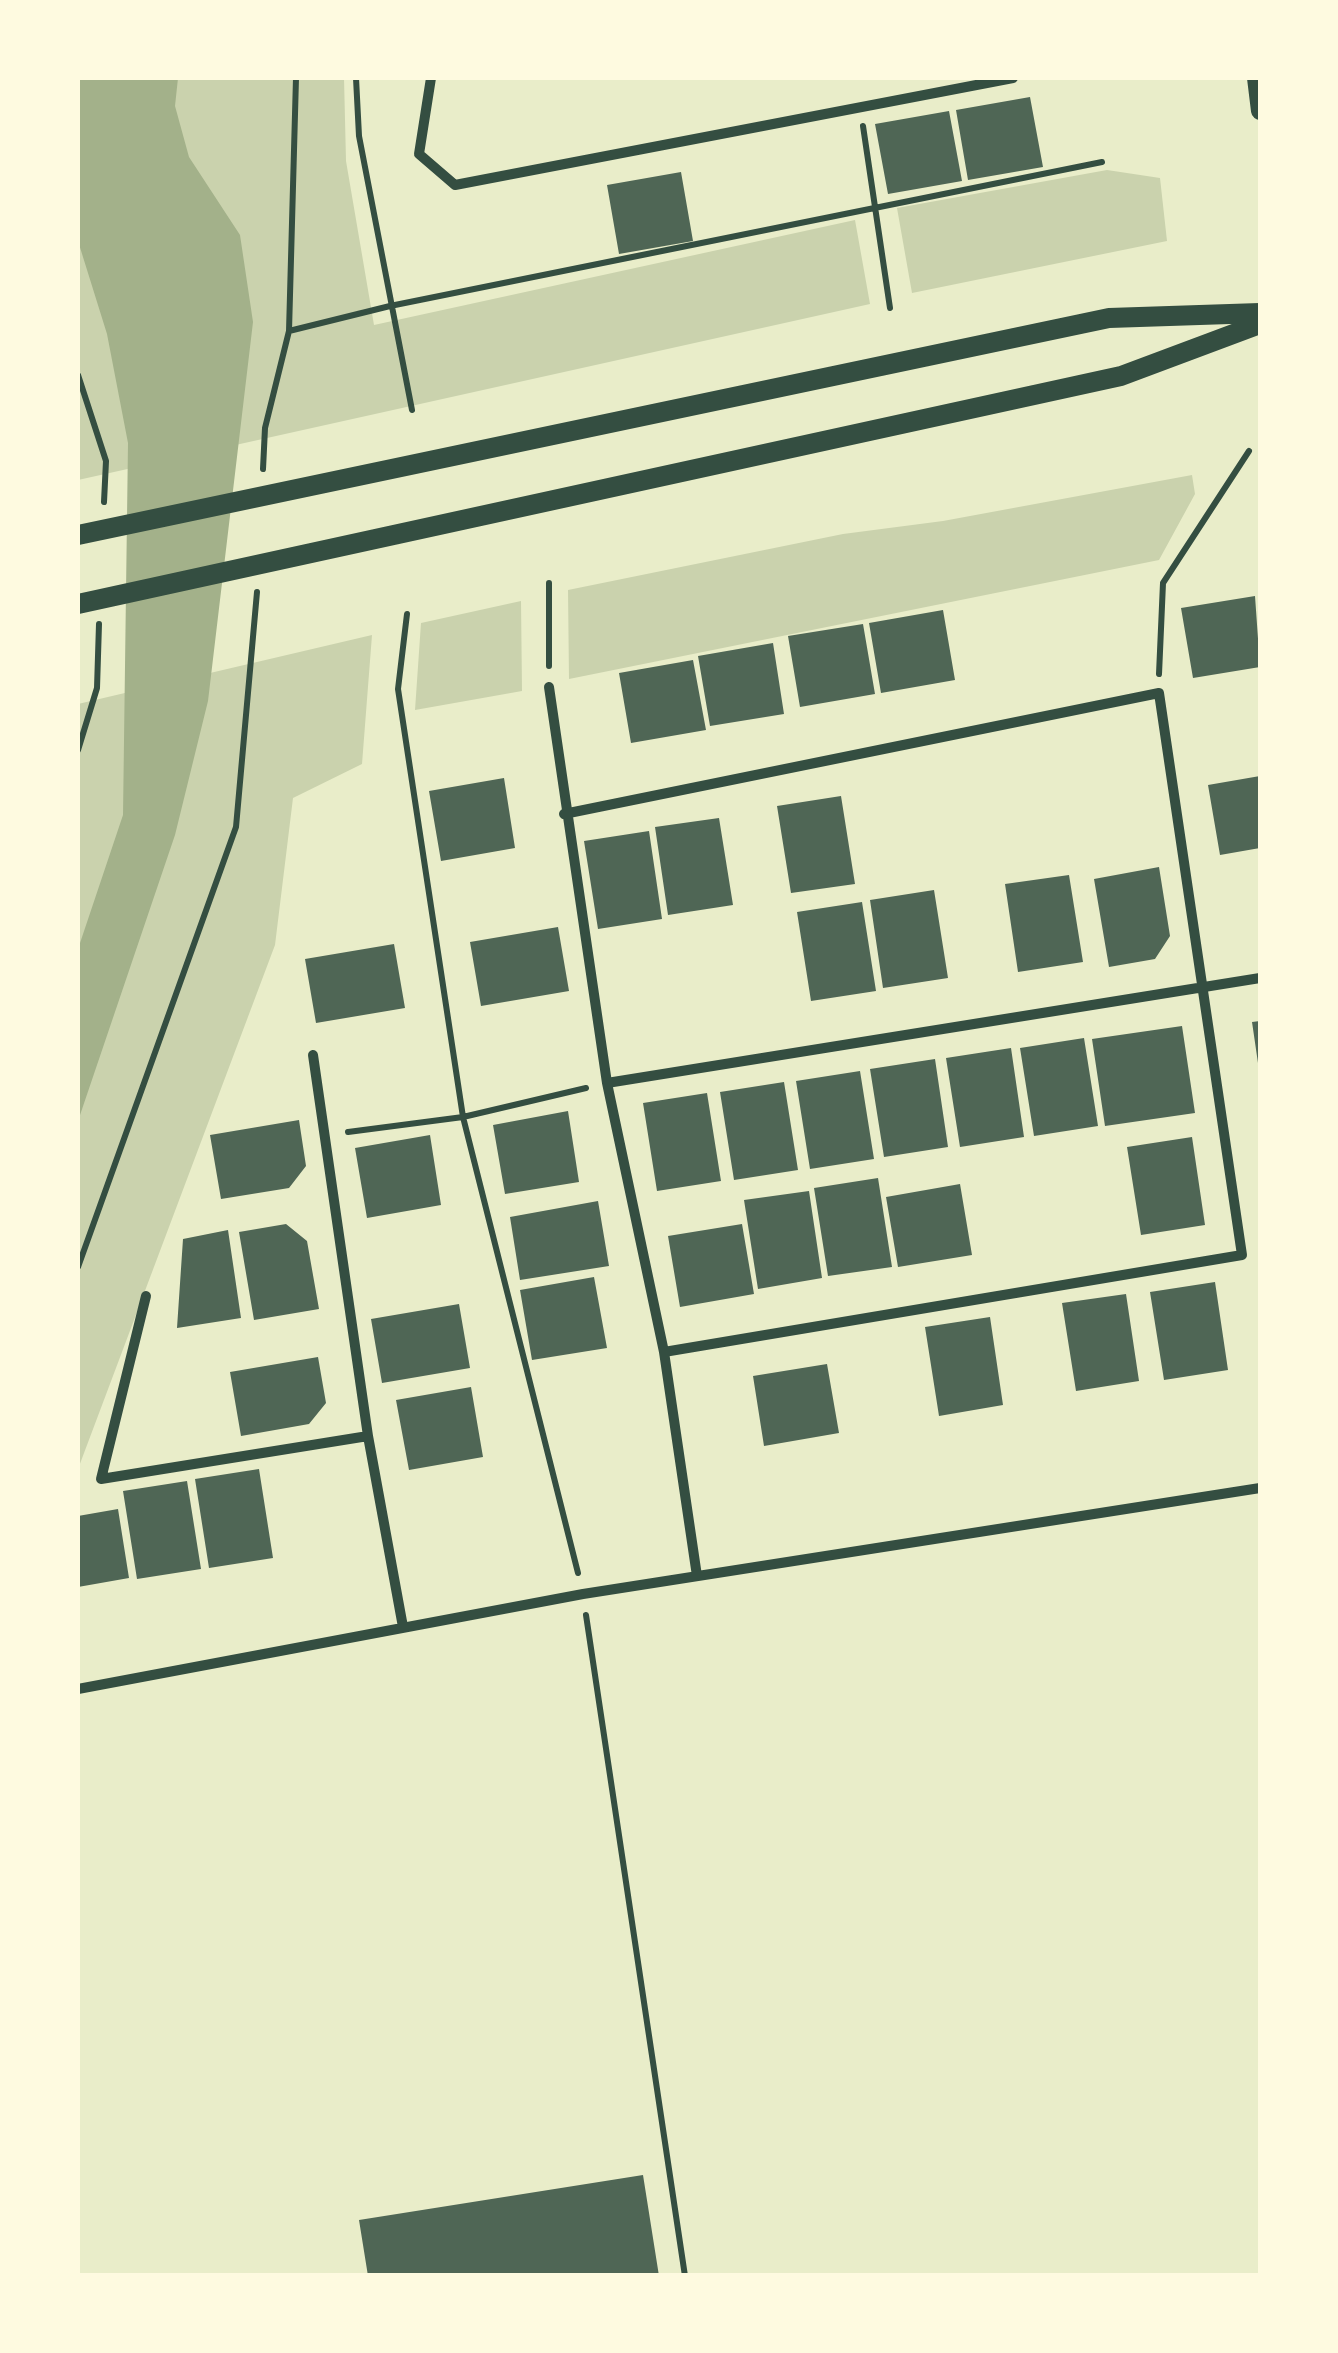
<!DOCTYPE html>
<html>
<head>
<meta charset="utf-8">
<style>
  body { margin:0 }
  #map { position:relative; width:1338px; height:2353px; overflow:hidden; background:#e9edc9; font-family:"Noto Serif",serif }
  canvas { display:block }
  .frame { position:absolute; inset:0; border:80px solid #fefae0; pointer-events:none }
</style>
</head>
<body>
<div id="map">
<canvas width="1338" height="2353"></canvas>
<div class="frame"></div>
</div>
<script>
const ctx = document.querySelector('canvas').getContext('2d');
ctx.lineJoin = 'round';
function fillPath(path, color) {
  ctx.fillStyle = color;
  ctx.fill(path, 'evenodd');
}
function poly(rows) {
  const path = new Path2D();
  for (const r of rows) {
    path.moveTo(r[0], r[1]);
    for (let i = 2; i < r.length; i += 2) path.lineTo(r[i], r[i + 1]);
  }
  return path;
}
function strokePath(path, color, width, dash) {
  ctx.strokeStyle = color;
  ctx.lineWidth = width;
  ctx.lineCap = dash ? 'butt' : 'round';
  ctx.setLineDash(dash || []);
  ctx.stroke(path);
}
fillPath(poly([
  [78,78,344,78,346,161,374,325,855,220,870,304,78,480],
  [1107,170,1160,178,1167,241,912,293,897,208],
  [1192,475,1195,494,1159,560,569,679,568,590,843,534,943,521],
  [521,601,522,691,415,710,421,623],
  [372,635,362,764,293,798,275,945,78,1469,78,704]
]), '#cad2ad');
fillPath(poly([
  [78,78,178,78,175,106,189,157,240,235,253,322,208,701,175,835,78,1121,78,949,123,815,128,443,107,334,78,241]
]), '#a3b18a');
fillPath(poly([
  [1030,97,1043,167,968,180,956,110],
  [949,111,962,181,888,194,875,124],
  [681,172,693,241,619,254,607,185],
  [1255,596,1260,667,1193,678,1181,608],
  [943,610,955,680,881,693,869,623],
  [863,624,875,694,800,707,788,636],
  [773,643,784,714,710,726,698,656],
  [693,660,706,730,631,743,619,673],
  [1260,776,1260,848,1220,855,1208,785],
  [504,778,515,848,441,861,429,791],
  [841,796,855,884,791,893,777,806],
  [719,818,733,905,668,915,655,827],
  [649,831,662,919,598,929,584,841],
  [1159,867,1170,936,1155,959,1109,967,1094,879],
  [1069,875,1083,962,1018,972,1005,884],
  [934,890,948,978,883,988,870,900],
  [862,902,876,991,811,1001,797,912],
  [558,927,569,991,481,1006,470,942],
  [394,944,405,1008,316,1023,305,959],
  [1260,1021,1260,1063,1258,1063,1252,1022],
  [1182,1026,1195,1113,1105,1126,1092,1039],
  [1084,1038,1098,1126,1034,1136,1020,1048],
  [1011,1048,1024,1137,960,1147,946,1058],
  [935,1059,948,1147,884,1157,870,1069],
  [860,1071,874,1159,810,1169,796,1081],
  [784,1082,798,1170,734,1180,720,1092],
  [707,1093,721,1181,657,1191,643,1103],
  [568,1111,579,1182,505,1194,493,1125],
  [299,1120,306,1166,289,1188,221,1199,210,1135],
  [430,1135,441,1205,367,1218,355,1148],
  [1192,1137,1205,1225,1141,1235,1127,1147],
  [878,1178,892,1267,828,1276,814,1188],
  [960,1184,972,1255,898,1267,886,1197],
  [809,1191,822,1278,758,1289,744,1200],
  [598,1201,609,1266,520,1280,510,1217],
  [286,1224,307,1241,319,1309,254,1320,239,1232],
  [742,1224,754,1294,680,1307,668,1236],
  [228,1230,241,1318,177,1328,183,1239],
  [594,1277,607,1348,532,1360,520,1290],
  [1215,1282,1228,1370,1164,1380,1150,1292],
  [1126,1294,1139,1381,1076,1391,1062,1303],
  [459,1304,470,1368,382,1383,371,1319],
  [990,1317,1003,1405,939,1416,925,1327],
  [318,1357,326,1403,309,1424,241,1436,230,1372],
  [827,1364,839,1433,764,1446,753,1376],
  [471,1387,483,1457,409,1470,396,1400],
  [259,1469,273,1558,209,1568,195,1479],
  [187,1481,201,1569,137,1579,123,1491],
  [118,1509,129,1578,78,1587,78,1516],
  [643,2175,659,2276,368,2276,359,2220]
]), '#4f6655');
strokePath(poly([
  [356,78,359,136,412,410],
  [863,126,890,308],
  [289,331,390,306,1102,162],
  [78,375,106,461,104,502],
  [263,469,265,428,289,331,296,78],
  [407,614,398,689,463,1117,578,1573],
  [549,666,549,583],
  [1159,674,1163,583,1249,451],
  [78,750,97,688,99,624],
  [348,1132,463,1117,586,1088],
  [78,1267,236,827,257,592],
  [586,1615,685,2276]
]), '#344e41', 6);
strokePath(poly([
  [431,78,419,154,455,185,1013,78],
  [549,687,607,1083,664,1352,697,1576],
  [564,814,1159,693,1242,1255,664,1352],
  [313,1055,368,1436,403,1627],
  [607,1083,1260,978],
  [146,1296,101,1479,368,1436],
  [78,1689,583,1594,1260,1488]
]), '#344e41', 10);
strokePath(poly([
  [1256,78,1260,111]
]), '#344e41', 18);
strokePath(poly([
  [78,535,1109,318,1260,313],
  [78,604,1121,376,1260,324]
]), '#344e41', 20);
</script>
</body>
</html>
